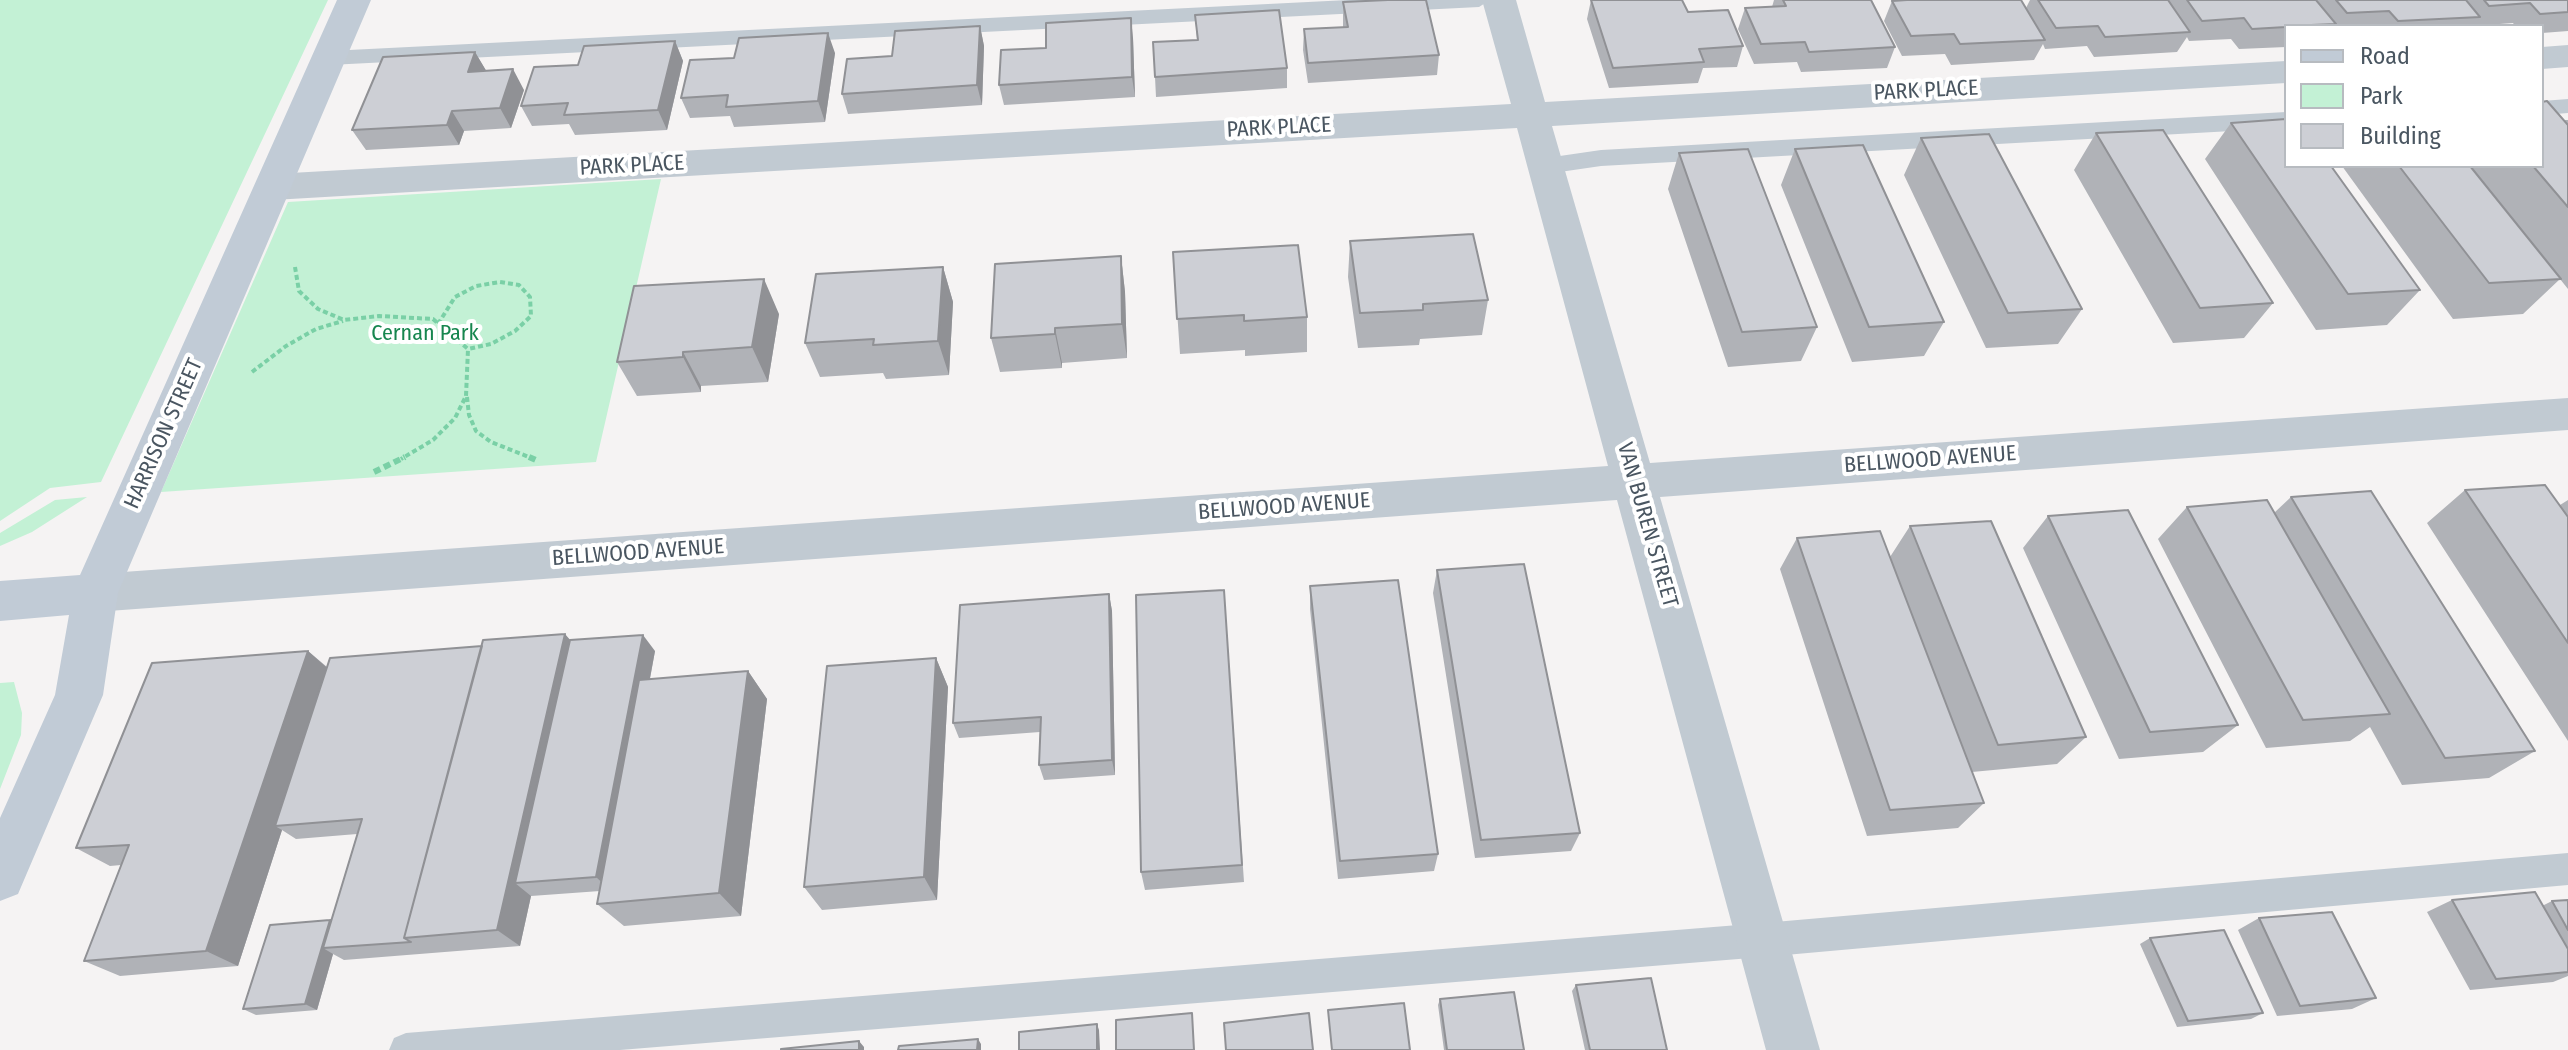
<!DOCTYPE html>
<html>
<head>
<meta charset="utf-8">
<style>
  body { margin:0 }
  #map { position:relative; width:2568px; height:1050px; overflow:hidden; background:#f5f3f3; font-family:"Fira Sans Condensed",sans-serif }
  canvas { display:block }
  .legend { position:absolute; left:2284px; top:24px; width:260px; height:144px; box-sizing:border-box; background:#fff; border:2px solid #b7bbc0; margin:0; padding:10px 14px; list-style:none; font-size:24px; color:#4a5661 }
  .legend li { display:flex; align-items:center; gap:16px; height:40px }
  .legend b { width:40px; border:2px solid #b7bbc0 }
</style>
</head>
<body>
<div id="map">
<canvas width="2568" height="1050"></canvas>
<ul class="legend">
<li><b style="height:10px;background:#c1cbd6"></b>Road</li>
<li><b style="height:22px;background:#c3f1d5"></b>Park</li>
<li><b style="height:22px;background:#cdcfd5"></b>Building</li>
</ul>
</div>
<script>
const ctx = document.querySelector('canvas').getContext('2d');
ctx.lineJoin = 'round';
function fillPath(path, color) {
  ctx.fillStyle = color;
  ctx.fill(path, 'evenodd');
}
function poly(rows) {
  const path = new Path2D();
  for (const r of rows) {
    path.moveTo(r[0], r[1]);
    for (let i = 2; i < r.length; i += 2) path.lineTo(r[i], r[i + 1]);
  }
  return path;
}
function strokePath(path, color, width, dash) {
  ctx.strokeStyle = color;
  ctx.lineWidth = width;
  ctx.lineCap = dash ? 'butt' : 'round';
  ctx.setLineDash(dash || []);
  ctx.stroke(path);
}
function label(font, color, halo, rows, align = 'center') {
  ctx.font = font + ' "Fira Sans Condensed",sans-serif';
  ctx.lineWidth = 8;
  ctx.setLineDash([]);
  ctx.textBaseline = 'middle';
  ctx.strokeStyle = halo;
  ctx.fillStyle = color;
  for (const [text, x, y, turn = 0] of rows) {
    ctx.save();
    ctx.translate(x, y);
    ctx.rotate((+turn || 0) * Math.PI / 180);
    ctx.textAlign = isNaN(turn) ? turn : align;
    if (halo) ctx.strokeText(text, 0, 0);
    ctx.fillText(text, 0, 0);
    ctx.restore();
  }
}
fillPath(poly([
  [0,0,328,0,101,482,50,488,0,521],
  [661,179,596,462,161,492,288,202],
  [87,497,32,532,0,546,0,533,55,500],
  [14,682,22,713,21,735,0,789,0,683]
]), '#c3f1d5');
strokePath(poly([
  [295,267,299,291,318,309,344,320,379,316,433,319,468,349,466,396,455,418,433,440,401,459],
  [438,324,455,297,476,286,500,282,519,285,530,297,531,316,515,331,491,344,468,349],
  [252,372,286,346,316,329,343,321],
  [467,397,469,415,476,431,491,442,534,459]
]), '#7ad0a6', 4, [5, 3]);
strokePath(poly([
  [529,457,538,461],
  [374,472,405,457]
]), '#7ad0a6', 6, [7, 4]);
fillPath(poly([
  [1348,0,1490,0,1479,7,329,65,321,63,318,58,321,53,329,51,1348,0],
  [2568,99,2568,113,2542,115,2542,101,2568,99],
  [2286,112,2286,128,1601,166,1546,174,1538,172,1534,166,1538,160,1546,158,1601,150,2286,112],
  [2568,853,2568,885,1763,957,620,1050,389,1050,394,1038,406,1033,1763,923,2568,853]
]), '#c1cad2');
fillPath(poly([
  [1482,0,1516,0,1545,102,2286,61,2286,83,1552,126,1650,463,2568,398,2568,430,1660,497,1820,1050,1766,1050,1617,500,95,612,79,607,72,593,79,579,95,574,1608,466,1517,128,273,200,260,196,255,187,260,178,273,174,1511,104,1482,0],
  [2568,45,2568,67,2542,69,2542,47,2568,45]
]), '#c1cad2');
fillPath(poly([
  [337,0,371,0,118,593,103,695,18,894,0,901,0,818,55,695,69,615,0,621,0,581,80,575,337,0]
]), '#c1cbd6');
fillPath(poly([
  [1591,0,1688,12,1743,46,1737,67,1703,68,1698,83,1609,88,1587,19],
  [1774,0,1871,0,1895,47,1887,68,1801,72,1797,62,1754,64,1738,29,1745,8,1772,7],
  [2030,0,2168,0,2168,1,2169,0,2568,0,2568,31,2542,33,2542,26,2515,26,2513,23,2473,26,2286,26,2286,47,2239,49,2231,39,2189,41,2187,37,2177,52,2094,57,2087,46,2045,49,2043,44,2034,60,1951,65,1945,54,1902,56,1884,21,1892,1,2026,8],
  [1343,2,1439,55,1437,75,1308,83,1303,50,1304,29,1343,27],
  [1195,15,1287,68,1287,88,1156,97,1155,77,1197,40],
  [980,26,984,46,982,105,848,114,842,94,892,56],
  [1133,38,1135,97,1004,105,999,85,1046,48],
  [675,41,683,61,667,130,575,135,569,124,532,126,521,106,578,65],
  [475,52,486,71,524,90,511,128,464,131,459,145,366,150,352,130],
  [835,53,825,122,734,127,730,116,690,118,681,98,734,58],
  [2564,120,2568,120,2568,289,2560,279,2523,314,2453,319,2342,166,2542,166],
  [2231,123,2420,290,2387,325,2316,330,2205,159],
  [2096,133,2273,303,2244,338,2173,343,2074,170],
  [1921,138,2082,309,2058,344,1986,348,1904,175],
  [1795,149,1944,322,1924,356,1852,362,1781,185],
  [1679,153,1817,327,1801,361,1728,367,1668,189],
  [1350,241,1488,300,1482,335,1420,339,1419,345,1358,348,1348,277],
  [1173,252,1307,317,1307,352,1245,356,1245,350,1180,354],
  [1121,256,1125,292,1127,358,1062,363,1062,368,1000,372,991,338],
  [943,267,953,302,949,375,886,379,883,373,820,377,805,343],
  [779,314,768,382,701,386,701,392,637,396,617,362],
  [2465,490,2560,505,2568,500,2568,741,2427,523],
  [2291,497,2535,751,2489,778,2402,785,2370,727,2350,741,2266,748,2158,539,2187,507,2274,513],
  [2048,516,2238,725,2203,752,2119,759,2023,548],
  [1910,526,2086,737,2057,764,1972,772,1984,803,1958,828,1867,836,1780,569,1797,538,1890,557],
  [1437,570,1580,833,1571,851,1475,858,1433,593],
  [1310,586,1438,854,1434,871,1338,879,1310,609],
  [1224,590,1244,882,1145,890,1141,872],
  [1109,594,1112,611,1115,775,1044,780,1039,765,1040,732,959,738,953,723],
  [570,640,655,651,650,679,748,671,767,699,741,916,624,926,597,904,600,891,531,896,520,946,344,960,333,954,317,1010,256,1015,243,1009,331,921,357,834,296,839,282,830,238,966,120,976,84,961,121,865,110,866,76,848,308,651,327,667,482,646],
  [936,658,948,687,937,900,822,910,804,887],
  [2452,900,2542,906,2552,901,2568,900,2568,976,2553,982,2470,990,2427,912],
  [2259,918,2376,998,2352,1009,2277,1016,2238,930],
  [2150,938,2263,1013,2251,1019,2177,1027,2140,944],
  [1576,985,1667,1050,1585,1050,1572,991],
  [1440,999,1524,1050,1444,1050,1438,1005]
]), '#b0b2b7');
fillPath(poly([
  [1131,18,1133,38,1135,97,1132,77],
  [980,26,984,46,982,105,977,85],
  [828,33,835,53,825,122,818,101],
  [675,41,683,61,667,130,658,110],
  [475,52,487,72,468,72],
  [513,69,524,90,511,128,500,108],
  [452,111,464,131,459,145,447,125],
  [1121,256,1125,292,1127,358,1122,324],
  [943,267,953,302,949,375,938,341],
  [764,279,779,314,768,382,752,347],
  [1055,328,1062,363,1062,368,1055,334],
  [683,352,701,386,701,392,683,357],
  [1109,594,1112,611,1115,775,1112,760],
  [565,634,584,656,515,883,531,896,520,946,497,930],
  [643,635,655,651,610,890,596,877],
  [308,651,333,673,275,826,282,830,238,966,206,951],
  [936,658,948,687,937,900,924,877],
  [748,671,767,699,741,916,719,893],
  [330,920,341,927,323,948,333,954,317,1010,305,1004],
  [1097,1024,1099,1030,1100,1050,1097,1050],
  [978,1039,981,1044,981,1050,977,1050],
  [859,1041,864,1047,864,1050,859,1050]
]), '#909195');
const building = poly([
  [1388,0,1426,0,1439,55,1308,63,1304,29,1348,27,1343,2,1388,0],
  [1591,0,1682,0,1688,12,1728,10,1743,46,1699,49,1704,62,1613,68,1591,0],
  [1783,0,1871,0,1895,47,1809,52,1805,42,1761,44,1745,8,1786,6,1783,0],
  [1907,0,2021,0,2045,40,1960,44,1954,34,1911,36,1892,1,1907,0],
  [2038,0,2168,0,2190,32,2105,37,2098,26,2056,28,2038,0],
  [2187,0,2316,0,2336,24,2286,26,2286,27,2252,29,2244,18,2202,21,2187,0],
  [2336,0,2466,0,2480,17,2398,21,2389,11,2347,13,2336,0],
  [2484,0,2568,0,2568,12,2540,14,2530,3,2489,6,2484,0],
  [1279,10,1287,68,1155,77,1153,42,1198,40,1195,15,1279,10],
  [1131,18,1132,77,999,85,1001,50,1046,48,1046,23,1131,18],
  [980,26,977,85,842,94,847,59,892,56,895,31,980,26],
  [828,33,818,101,726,107,728,95,681,98,690,60,734,58,739,38,828,33],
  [675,41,658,110,564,115,568,103,521,106,534,67,578,65,584,46,675,41],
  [475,52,468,72,513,69,500,108,452,111,447,125,352,130,383,57,475,52],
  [2547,101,2568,125,2568,207,2533,166,2542,166,2542,102,2547,101],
  [2286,119,2286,166,2331,166,2420,290,2348,294,2231,123,2286,119],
  [2163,130,2273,303,2200,308,2096,133,2163,130],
  [1989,134,2082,309,2008,313,1921,138,1989,134],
  [1863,145,1944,322,1869,327,1795,149,1863,145],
  [1748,149,1817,327,1742,332,1679,153,1748,149],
  [2399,166,2470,166,2561,279,2489,283,2399,166],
  [1473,234,1488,300,1423,304,1423,310,1360,313,1350,241,1473,234],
  [1298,245,1307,317,1244,321,1244,315,1177,319,1173,252,1298,245],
  [1121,256,1122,324,1055,328,1055,334,991,338,995,264,1121,256],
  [943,267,938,341,873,345,874,339,805,343,816,274,943,267],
  [764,279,752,347,683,352,683,357,617,362,634,286,764,279],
  [2545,485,2568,517,2568,643,2465,490,2545,485],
  [2371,491,2535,751,2445,758,2291,497,2371,491],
  [2267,500,2390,714,2303,720,2187,507,2267,500],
  [2128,510,2238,725,2150,732,2048,516,2128,510],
  [1991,521,2086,737,1998,745,1910,526,1991,521],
  [1880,531,1984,803,1890,810,1797,538,1880,531],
  [1524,564,1580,833,1481,840,1437,570,1524,564],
  [1398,580,1438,854,1340,861,1310,586,1398,580],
  [1224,590,1242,865,1141,872,1136,595,1224,590],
  [1109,594,1112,760,1039,765,1041,717,953,723,960,605,1109,594],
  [565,634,497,930,404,938,483,640,565,634],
  [643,635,596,877,515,883,570,640,643,635],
  [482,646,404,938,411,942,323,948,362,819,275,826,330,658,482,646],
  [308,651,206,951,84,961,129,845,76,848,152,663,308,651],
  [936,658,924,877,804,887,827,666,936,658],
  [748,671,719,893,597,904,639,680,748,671],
  [2535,892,2568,949,2568,972,2496,979,2452,900,2535,892],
  [2568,900,2568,930,2552,901,2568,900],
  [2332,912,2376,998,2300,1006,2259,918,2332,912],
  [330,920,305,1004,243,1009,270,925,330,920],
  [2224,930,2263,1013,2188,1021,2150,938,2224,930],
  [1651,978,1667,1050,1590,1050,1576,985,1651,978],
  [1514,992,1524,1050,1447,1050,1440,999,1514,992],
  [1404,1003,1410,1050,1332,1050,1328,1010,1404,1003],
  [1192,1013,1194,1050,1116,1050,1116,1020,1192,1013],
  [1309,1013,1313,1050,1226,1050,1224,1023,1309,1013],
  [1097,1024,1097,1050,1019,1050,1019,1032,1097,1024],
  [978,1039,977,1050,898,1050,899,1046,978,1039],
  [859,1041,859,1050,781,1050,781,1049,859,1041]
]);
fillPath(building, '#cdcfd5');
strokePath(building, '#909195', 2);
label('22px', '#4a5661', '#fff', [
  ["PARK PLACE",1926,91,-3],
  ["PARK PLACE",1279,128,-3],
  ["PARK PLACE",632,166,-3],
  ["HARRISON STREET",164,434,-66],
  ["BELLWOOD AVENUE",1930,460,-4],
  ["BELLWOOD AVENUE",1284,507,-4],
  ["VAN BUREN STREET",1647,525,74],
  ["BELLWOOD AVENUE",638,553,-4]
]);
label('22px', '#17864f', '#fff', [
  ["Cernan Park",425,334]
]);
</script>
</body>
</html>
